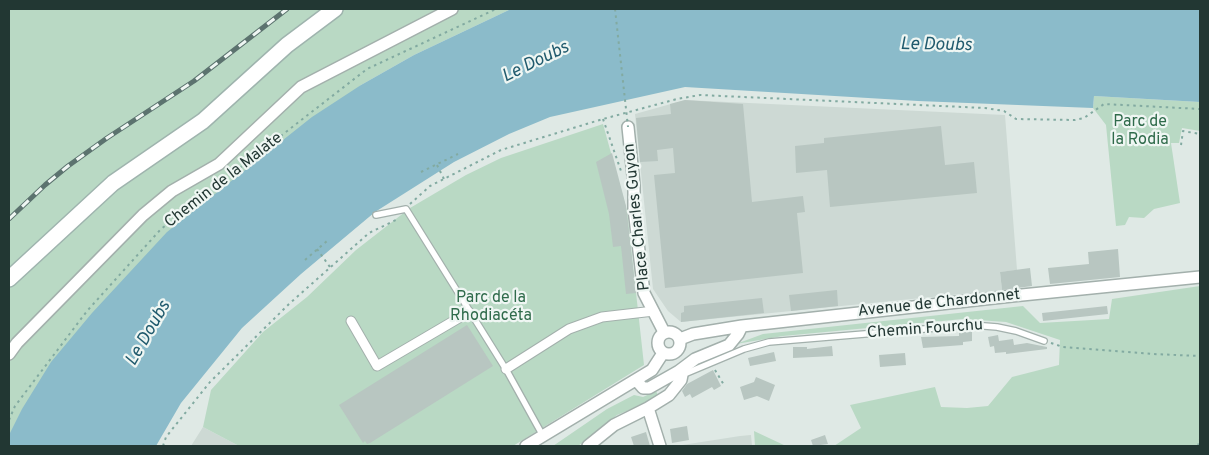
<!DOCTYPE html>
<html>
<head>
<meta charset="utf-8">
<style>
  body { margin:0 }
  #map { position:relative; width:1209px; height:455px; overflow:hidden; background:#dfe9e5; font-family:Overpass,sans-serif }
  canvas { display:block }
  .frame { position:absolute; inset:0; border:10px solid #223733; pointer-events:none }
</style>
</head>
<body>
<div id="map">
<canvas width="1209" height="455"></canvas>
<div class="frame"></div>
</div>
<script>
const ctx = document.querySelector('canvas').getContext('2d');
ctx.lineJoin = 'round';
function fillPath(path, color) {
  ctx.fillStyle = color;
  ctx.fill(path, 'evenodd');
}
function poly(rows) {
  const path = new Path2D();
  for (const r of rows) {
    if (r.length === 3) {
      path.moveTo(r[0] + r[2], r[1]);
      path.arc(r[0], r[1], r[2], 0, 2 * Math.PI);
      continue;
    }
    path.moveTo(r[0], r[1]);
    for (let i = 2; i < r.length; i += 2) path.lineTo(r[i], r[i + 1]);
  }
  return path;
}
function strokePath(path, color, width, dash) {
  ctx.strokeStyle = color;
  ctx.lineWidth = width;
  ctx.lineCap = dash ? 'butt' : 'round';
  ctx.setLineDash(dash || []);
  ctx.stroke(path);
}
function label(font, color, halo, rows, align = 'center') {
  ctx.font = font + ' Overpass,sans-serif';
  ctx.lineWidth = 4.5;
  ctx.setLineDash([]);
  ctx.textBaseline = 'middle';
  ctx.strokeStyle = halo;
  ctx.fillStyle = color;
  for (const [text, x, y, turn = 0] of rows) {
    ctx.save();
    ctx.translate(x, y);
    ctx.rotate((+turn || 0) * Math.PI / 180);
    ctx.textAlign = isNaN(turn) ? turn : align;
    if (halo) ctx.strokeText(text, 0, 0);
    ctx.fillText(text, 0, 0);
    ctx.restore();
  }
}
fillPath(poly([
  [685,100,1005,115,1017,270,1000,272,1002,290,681,322,668,311,653,289,635,114],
  [203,427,239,446,191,446],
  [751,435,752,446,676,446,740,436]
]), '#cdd9d4');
fillPath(poly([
  [9,9,511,9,414,55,361,85,9,446],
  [1094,96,1200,102,1200,131,1182,128,1179,143,1171,143,1180,203,1154,209,1144,218,1129,217,1125,225,1116,226,1106,125,1093,108],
  [603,124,627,211,644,365,513,446,239,446,203,427,211,390,263,332,307,297,356,250,410,208,466,175,501,158],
  [1200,286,1200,446,834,446,861,428,850,405,935,387,941,407,967,408,988,406,1012,377,1059,365,1060,340,1006,322,963,319,783,336,736,344,763,334,1023,306,1040,323,1109,319,1112,299],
  [656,391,659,397,649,402,617,415,578,446,553,446,607,409,634,395,643,397],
  [754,431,786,446,755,446]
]), '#b9d9c4');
fillPath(poly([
  [511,9,1200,9,1200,102,1094,96,1093,108,918,101,685,87,550,117,509,134,454,162,375,212,301,274,242,328,181,403,156,446,9,446,9,435,22,409,51,362,92,313,167,232,312,117,361,85,414,55]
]), '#8bbbca');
fillPath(poly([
  [685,100,743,104,752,202,803,196,805,212,797,213,803,273,665,288,654,175,675,173,673,148,657,150,658,161,640,162,636,118,671,114,670,104],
  [941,126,945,165,974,162,977,193,830,207,827,170,796,173,796,172,795,146,824,143,824,138],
  [612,153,626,206,636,293,626,294,621,246,613,247,609,214,596,162],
  [1118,249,1120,277,1050,284,1048,268,1089,264,1088,252],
  [1030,268,1032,286,1002,290,1000,272],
  [837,290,838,306,791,311,789,295],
  [762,298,764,313,681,322,681,313,684,312,684,306],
  [1107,306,1108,314,1043,321,1042,313],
  [467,325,493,366,370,443,367,444,365,441,363,443,339,405],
  [959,331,972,331,972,341,963,342,963,345,923,348,921,337,959,336],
  [998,335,999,341,1013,339,1014,345,1027,343,1047,347,1047,349,1006,354,1006,352,995,353,994,346,990,347,988,337],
  [832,346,833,356,793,358,793,347,807,347,807,349],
  [774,352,776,361,750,366,748,358],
  [905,353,906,365,880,367,879,355],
  [713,370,721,386,714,390,712,387,692,398,690,394,685,397,682,391,687,384],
  [756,377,775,385,769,401,757,396,744,400,740,387,754,382],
  [687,426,689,440,672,443,670,429],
  [646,432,650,446,634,446,631,437],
  [825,435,828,444,813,446,811,440]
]), '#b8c6c1');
const service = poly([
  [376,215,406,209,507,371,543,436],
  [682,375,744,349,769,342,972,325,997,327,1016,331,1044,341]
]);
const pedestrian = poly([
  [351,321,377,366,469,312],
  [506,369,569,329,602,317,654,311]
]);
const minor = poly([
  [628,127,634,185,634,209,644,293,664,332],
  [669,343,11],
  [680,339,693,334,742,326,1012,296,1200,277],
  [9,354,17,343,143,215,172,191,219,164,301,87,452,9],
  [636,380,643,388,649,388,679,371,695,359,729,345,738,334,742,326],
  [648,408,660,446],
  [526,446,652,370,663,353],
  [588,446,614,425,648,408,669,395,681,380,682,375,679,371]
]);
const secondary = poly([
  [9,279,113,183,203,121,287,45,335,9]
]);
strokePath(service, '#a3b0ac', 8);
strokePath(pedestrian, '#a3b0ac', 11);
strokePath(minor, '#a3b0ac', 14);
strokePath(secondary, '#9fb4ae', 18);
strokePath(poly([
  [603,119,621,171],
  [1181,145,1183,131,1200,134],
  [437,165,444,179],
  [421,172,458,154],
  [410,204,430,186,501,150,603,119,677,99,700,95,985,108,1004,111,1016,119,1075,120,1084,118,1104,104,1200,109],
  [317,249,330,267],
  [305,260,327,241],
  [1051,343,1063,347,1153,354,1200,356],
  [715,370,724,385],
  [9,420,15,406,87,311,161,229,367,69,496,9],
  [163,446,166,437,210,382,289,304,369,233,398,219],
  [1198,446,1200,439]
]), '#82aaa1', 2, [2.5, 4]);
strokePath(service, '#fff', 5.5);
strokePath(pedestrian, '#fff', 9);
strokePath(minor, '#fff', 11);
strokePath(secondary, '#fff', 15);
const rail = poly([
  [9,219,45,185,68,166,107,138,194,81,287,9]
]);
strokePath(rail, '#5c736f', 5);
strokePath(rail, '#eff6f3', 3, [9]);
strokePath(poly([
  [615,9,628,127]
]), '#82aaa1', 2, [2.5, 4]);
label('16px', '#2f6b4b', '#eff6f3', [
  ["Parc de",1140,123],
  ["la Rodia",1140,141],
  ["Parc de la",491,299],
  ["Rhodiacéta",491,317]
]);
label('16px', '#223733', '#eff6f3', [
  ["Chemin de la Malate",224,181,-38],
  ["Place Charles Guyon",638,217,-96],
  ["Avenue de Chardonnet",939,304,-6],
  ["Chemin Fourchu",925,330,-4]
]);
label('italic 18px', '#215b6e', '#eff6f3', [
  ["Le Doubs",936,46,1],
  ["Le Doubs",536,63,-26],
  ["Le Doubs",149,334,-60]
]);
</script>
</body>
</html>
